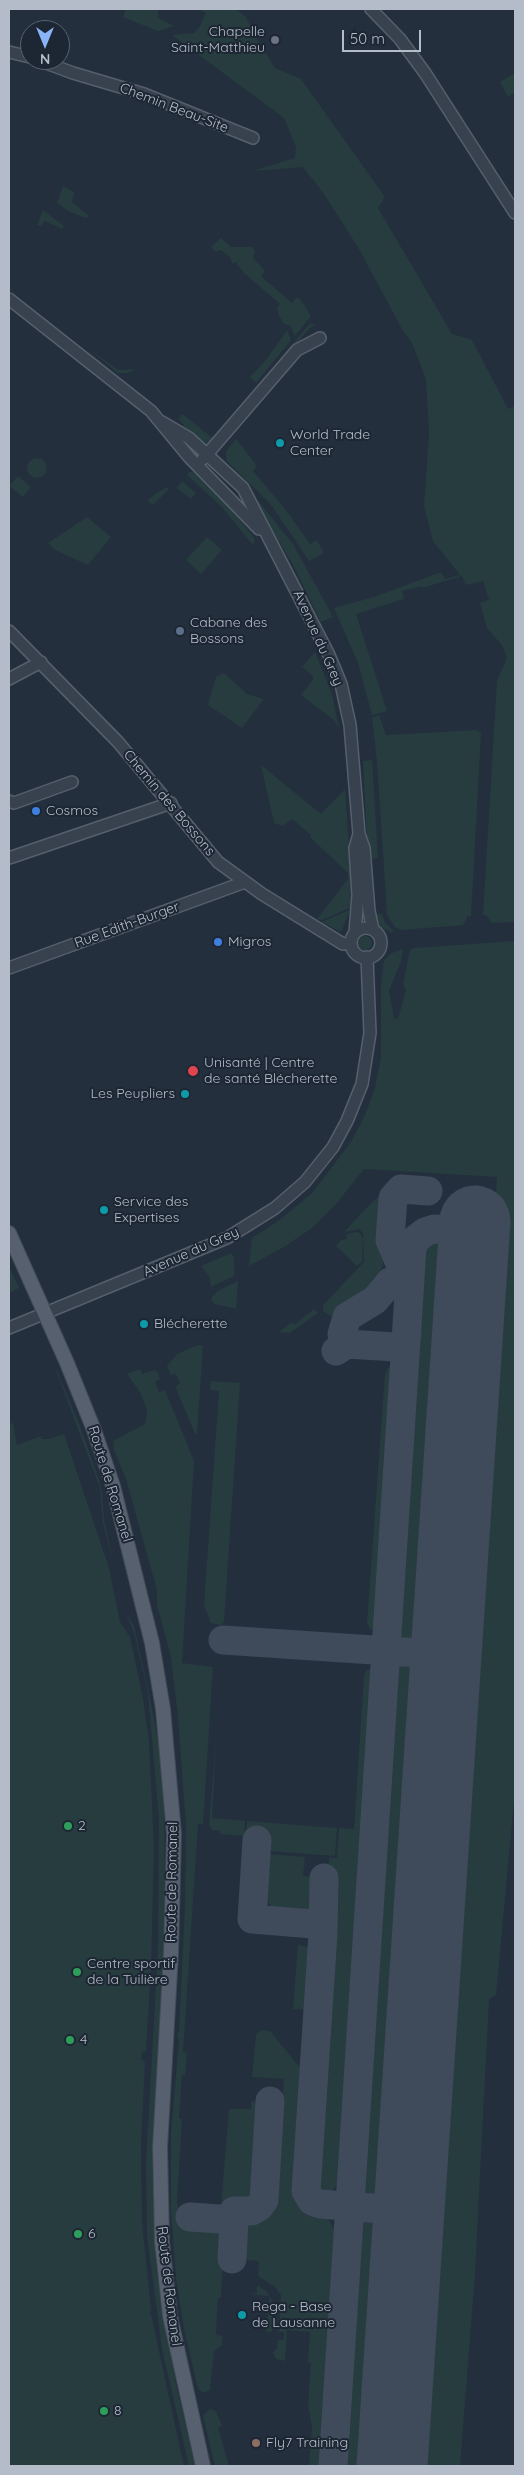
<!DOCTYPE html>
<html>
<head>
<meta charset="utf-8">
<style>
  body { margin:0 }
  #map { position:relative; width:524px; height:2475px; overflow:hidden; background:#242f3e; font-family:Quicksand,sans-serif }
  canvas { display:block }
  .frame { position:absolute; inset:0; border:10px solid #b4bcc9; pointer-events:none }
  .north { position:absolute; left:20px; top:20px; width:50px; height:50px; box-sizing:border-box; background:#1d2633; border:1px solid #59626f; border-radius:50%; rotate:180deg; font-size:14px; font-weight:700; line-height:20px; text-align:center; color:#b4bcc9 }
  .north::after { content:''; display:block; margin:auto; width:18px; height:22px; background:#8ab4f8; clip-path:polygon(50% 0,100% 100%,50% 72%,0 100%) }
  .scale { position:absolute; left:342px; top:30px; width:79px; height:22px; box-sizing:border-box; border:2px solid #b4bcc9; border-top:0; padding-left:6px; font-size:15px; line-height:18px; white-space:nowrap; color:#b4bcc9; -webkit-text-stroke:4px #1d2633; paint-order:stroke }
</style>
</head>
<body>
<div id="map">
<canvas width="524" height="2475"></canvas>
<div class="frame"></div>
<div class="north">N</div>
<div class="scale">50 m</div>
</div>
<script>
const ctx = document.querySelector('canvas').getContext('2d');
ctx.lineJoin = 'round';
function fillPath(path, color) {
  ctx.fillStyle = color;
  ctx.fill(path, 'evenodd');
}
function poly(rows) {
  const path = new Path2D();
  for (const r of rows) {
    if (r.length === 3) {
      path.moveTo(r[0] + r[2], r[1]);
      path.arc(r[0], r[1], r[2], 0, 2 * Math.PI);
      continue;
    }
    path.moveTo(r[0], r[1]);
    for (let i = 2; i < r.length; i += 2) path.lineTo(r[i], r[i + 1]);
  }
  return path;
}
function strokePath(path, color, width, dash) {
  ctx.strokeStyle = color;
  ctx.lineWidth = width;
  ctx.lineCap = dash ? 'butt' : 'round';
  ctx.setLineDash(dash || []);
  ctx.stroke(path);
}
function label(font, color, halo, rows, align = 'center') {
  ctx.font = font + ' Quicksand,sans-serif';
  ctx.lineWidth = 4;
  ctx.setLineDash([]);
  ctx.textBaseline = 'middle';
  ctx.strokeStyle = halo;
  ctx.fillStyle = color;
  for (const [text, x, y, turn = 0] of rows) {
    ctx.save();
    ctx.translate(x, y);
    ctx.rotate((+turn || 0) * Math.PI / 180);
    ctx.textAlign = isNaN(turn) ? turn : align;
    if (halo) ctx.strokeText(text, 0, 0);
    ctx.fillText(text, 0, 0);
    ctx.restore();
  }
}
fillPath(poly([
  [126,9,158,9,158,18,174,26,158,31,123,17],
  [197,9,236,9,246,17,257,39,275,68,301,79,385,197,378,208,452,334,472,340,508,409,515,406,515,922,492,923,486,915,483,915,497,681,507,658,502,645,487,628,480,603,489,600,483,581,466,585,462,576,422,588,421,586,402,591,404,599,356,614,387,711,372,715,358,663,334,608,374,597,441,572,445,579,460,575,433,541,424,506,429,434,426,379,412,343,402,329,359,249,324,194,303,167,253,171,295,158,296,147,284,118,172,35,194,33,200,26,206,13],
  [515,73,515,92,508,97,500,82],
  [63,186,74,192,72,202,89,216,86,218,68,211,57,203],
  [43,210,64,226,62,229,45,221,41,226,37,225],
  [221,238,231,247,253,247,255,253,253,258,265,271,261,276,292,303,297,297,301,300,311,316,295,336,290,325,284,324,279,316,277,307,280,304,244,273,237,264,238,261,233,264,230,257,221,250,215,252,211,247],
  [310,323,315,325,309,329,260,387,259,385],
  [287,330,291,340,256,383,250,377,266,360],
  [85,346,118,370,136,369,128,373,118,373],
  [182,415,184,415,216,441,207,447,204,446,182,427,184,425,178,419],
  [236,439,255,463,256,467,253,471,286,510,310,544,317,540,324,553,309,561,272,506,226,460,226,451],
  [37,468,10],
  [189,472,193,472,214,492,240,520,255,539,254,543,252,544,222,507,187,475],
  [18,476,31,487,23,497,9,486],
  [182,481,196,493,191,499,177,488],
  [166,487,169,489,153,505,147,500],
  [248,488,293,544,333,617,321,622,293,565],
  [87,517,111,537,88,565,55,550,48,543],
  [207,537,222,550,201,574,186,560],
  [315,652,332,694,339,730,335,721,301,695,313,680,313,676,302,667],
  [224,673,247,694,264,699,242,728,208,705,216,677],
  [379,715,386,735,477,730,481,733,471,916,468,916,463,925,401,930,395,927,387,915,377,761,372,718],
  [372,760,378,858,368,859,363,761],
  [261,765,321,814,345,789,351,876,350,908,322,920,317,919,348,879,348,873,310,837,311,835,292,819,283,826,274,823],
  [350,910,341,932,321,922],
  [374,914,382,914,385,923,393,930,392,933,381,927],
  [365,943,7],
  [515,941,515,1790,496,1995,489,1999,475,2274,460,2466,411,2466,497,1177,364,1169,336,1204,312,1228,284,1247,249,1266,252,1238,281,1219,312,1193,351,1142,365,1115,375,1088,381,1058,381,984,384,960,392,953,403,949,401,961,389,991,394,1018,398,1019,406,990,403,984,410,950,414,948],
  [378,1198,387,1200,383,1265,371,1295,331,1316,323,1311,323,1305,364,1262,363,1233,359,1229,344,1232,374,1200],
  [355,1232,360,1233,363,1239,362,1262,357,1266,336,1246,341,1240,347,1239,346,1235],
  [439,1237,448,1240,455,1255,430,1629,422,1643,412,1645,402,1642,395,1627,420,1253,424,1243],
  [231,1253,234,1257,234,1276,211,1287,209,1276,201,1266],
  [9,1266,19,1288,9,1293],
  [238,1281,236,1309,215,1304,211,1300,212,1297,218,1291],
  [398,1297,400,1300,398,1324,394,1334,396,1299],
  [314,1309,318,1313,290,1333,279,1332,291,1323,295,1324],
  [198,1345,203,1346,197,1434,195,1434,175,1386,180,1384,176,1374,171,1375,167,1366,177,1354],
  [51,1357,80,1426,99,1480,102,1493,104,1519,115,1570,103,1523,100,1488],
  [393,1367,399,1371,400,1375,383,1624,380,1630,375,1631,370,1629,367,1623,385,1374,388,1368],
  [140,1369,142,1374,155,1370,158,1373,160,1379,155,1382,159,1392,165,1390,194,1461,182,1663,213,1667,203,1824,198,1824,183,2052,187,2053,185,2075,182,2075,179,2119,182,2119,177,2202,180,2213,187,2220,222,2223,227,2227,231,2234,229,2259,223,2259,221,2298,218,2298,216,2331,216,2335,223,2336,222,2345,214,2351,210,2390,204,2393,198,2389,184,2329,176,2277,171,2210,171,2132,179,2040,177,2034,179,2032,185,1905,186,1826,178,1717,171,1657,157,1605,157,1590,126,1479,114,1450,113,1441,145,1424,147,1410,140,1392,127,1374],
  [211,1381,240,1383,224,1622,221,1625,211,1623,204,1605,219,1391,210,1390],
  [13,1423,17,1445,41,1436,42,1439,49,1439,64,1434,109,1568,120,1622,130,1637,143,1698,149,1741,154,1847,151,1970,146,2051,142,2052,141,2060,145,2061,141,2144,142,2222,151,2310,149,2314,151,2314,184,2466,9,2466,9,1424],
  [127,1615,134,1626,149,1693,160,1752,164,1794,165,1923,152,2163,156,2267,176,2384,195,2466,189,2466,162,2349,147,2235,146,2163,158,1949,159,1820,148,1693,135,1636],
  [410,1660,420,1664,427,1678,393,2184,385,2198,375,2200,364,2196,359,2187,358,2182,392,1676,396,1666],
  [372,1668,377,1670,380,1676,347,2170,332,2192,325,2195,315,2189,333,1916,326,1915,329,1858,337,1858,339,1828,354,1829,364,1676,366,1671],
  [216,1739,212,1818,245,1821,244,1836,220,1834,220,1831,212,1830,209,1825],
  [247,1821,337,1828,335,1856,269,1851,269,1840,246,1838],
  [268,1854,305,1857,303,1876,320,1878,318,1915,276,1912,265,1899],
  [298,1945,313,1948,310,2007,307,2010,293,2009],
  [261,2030,270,2031,303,2071,297,2195,306,2210,317,2217,328,2219,342,2243,327,2466,309,2466,312,2426,308,2405,311,2363,308,2362,310,2332,287,2330,285,2361,276,2359,273,2353,277,2348,278,2340,284,2340,284,2332,279,2332,281,2295,275,2287,258,2276,259,2261,235,2259,239,2215,255,2213,266,2203,274,2101,282,2101,284,2079,252,2077,256,2034],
  [251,2101,263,2102,266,2107,260,2194,253,2205,221,2206,229,2109,251,2109],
  [373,2216,379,2218,387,2225,390,2236,374,2466,339,2466,354,2232,359,2222],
  [257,2285,266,2291,273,2301,272,2332,266,2332,270,2296,251,2294,257,2293],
  [210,2409,216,2411,222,2426,218,2428,229,2466,215,2466,203,2416]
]), '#263c3f');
strokePath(poly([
  [407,1280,390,1240,393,1198,401,1189,428,1191],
  [351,1344,346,1342,342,1334,347,1317,375,1300,390,1282,404,1281,409,1285,409,1290],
  [336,1351,347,1344,396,1347,403,1343,407,1335],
  [223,1640,419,1653,433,1659,440,1667,444,1687],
  [413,1652,425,1651,438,1642,445,1633,449,1618],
  [257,1840,252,1919,313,1924,321,1929,323,1934],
  [324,1878,323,1934,306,2191,312,2201,320,2204,384,2209,392,2213,402,2223,407,2242],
  [384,2209,393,2207,402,2200,407,2193,411,2179],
  [190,2217,234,2220,232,2259],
  [234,2220,234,2211,252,2211,259,2207,264,2200,270,2101],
  [333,2466,412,1248,416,1239,425,1232,434,1229,451,1230,467,1236,473,1255]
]), '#3f4a5a', 29);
strokePath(poly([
  [392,2466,475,1221]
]), '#3f4a5a', 71);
const minor = poly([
  [371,9,400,39,425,73,515,213],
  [9,52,30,57],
  [38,60,73,73,144,94,253,138],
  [9,299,151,411,189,457,259,529],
  [162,422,189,438,243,488,329,655,341,684,350,725,359,834,364,848,369,911,373,930],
  [203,459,297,350,320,338],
  [9,631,118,742,218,862,262,894,343,944,351,943],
  [9,679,41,662],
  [9,801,14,803,72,782],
  [9,858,171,803],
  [366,943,15],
  [355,933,358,895,355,848,359,834],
  [9,968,245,882],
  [9,1328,227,1238,275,1208,305,1182,333,1147,347,1121,362,1084,370,1033,367,957]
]);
const major = poly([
  [9,1233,67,1363,94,1430,113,1486,152,1643,163,1709,174,1834,171,1953,160,2147,162,2242,170,2316,203,2466]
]);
strokePath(minor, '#565f6c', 14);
strokePath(major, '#414a57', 16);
strokePath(minor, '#38414e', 11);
strokePath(major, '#56606e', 14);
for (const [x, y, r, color] of [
  [275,40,5,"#6b7280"],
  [280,443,5,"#0f9aa8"],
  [180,631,5,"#5c6f8a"],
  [36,811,5,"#3f7fe0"],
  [218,942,5,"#3f7fe0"],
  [193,1071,6,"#e0444e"],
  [185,1094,5,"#0f9aa8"],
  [104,1210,5,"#0f9aa8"],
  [144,1324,5,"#0f9aa8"],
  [68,1826,5,"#2e9e5b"],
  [77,1972,5,"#2e9e5b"],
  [70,2040,5,"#2e9e5b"],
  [78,2234,5,"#2e9e5b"],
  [242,2315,5,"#0f9aa8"],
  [104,2411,5,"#2e9e5b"],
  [256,2443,5,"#8d6e63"]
]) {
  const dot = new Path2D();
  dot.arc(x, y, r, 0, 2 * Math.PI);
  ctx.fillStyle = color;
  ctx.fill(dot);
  strokePath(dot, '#1d2633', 2);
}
label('14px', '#b4bcc9', '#1d2633', [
  ["Chapelle",265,32,"right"],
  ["Saint-Matthieu",265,48,"right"],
  ["World Trade",290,435],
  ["Center",290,451],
  ["Cabane des",190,623],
  ["Bossons",190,639],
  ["Cosmos",46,811],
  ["Migros",228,942],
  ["Unisanté | Centre",204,1063],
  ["de santé Blécherette",204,1079],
  ["Les Peupliers",175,1094,"right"],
  ["Service des",114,1202],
  ["Expertises",114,1218],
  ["Blécherette",154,1324],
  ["2",78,1826],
  ["Centre sportif",87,1964],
  ["de la Tuilière",87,1980],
  ["4",80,2040],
  ["6",88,2234],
  ["Rega - Base",252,2307],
  ["de Lausanne",252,2323],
  ["8",114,2411],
  ["Fly7 Training",266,2443]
], 'left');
label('14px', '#b4bcc9', '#1d2633', [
  ["Chemin Beau-Site",174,108,21],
  ["Avenue du Grey",318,638,66],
  ["Chemin des Bossons",169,803,50],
  ["Rue Edith-Burger",127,925,-20],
  ["Avenue du Grey",191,1252,-24],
  ["Route de Romanel",110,1484,73],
  ["Route de Romanel",172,1882,-89],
  ["Route de Romanel",169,2286,83]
]);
</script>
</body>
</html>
